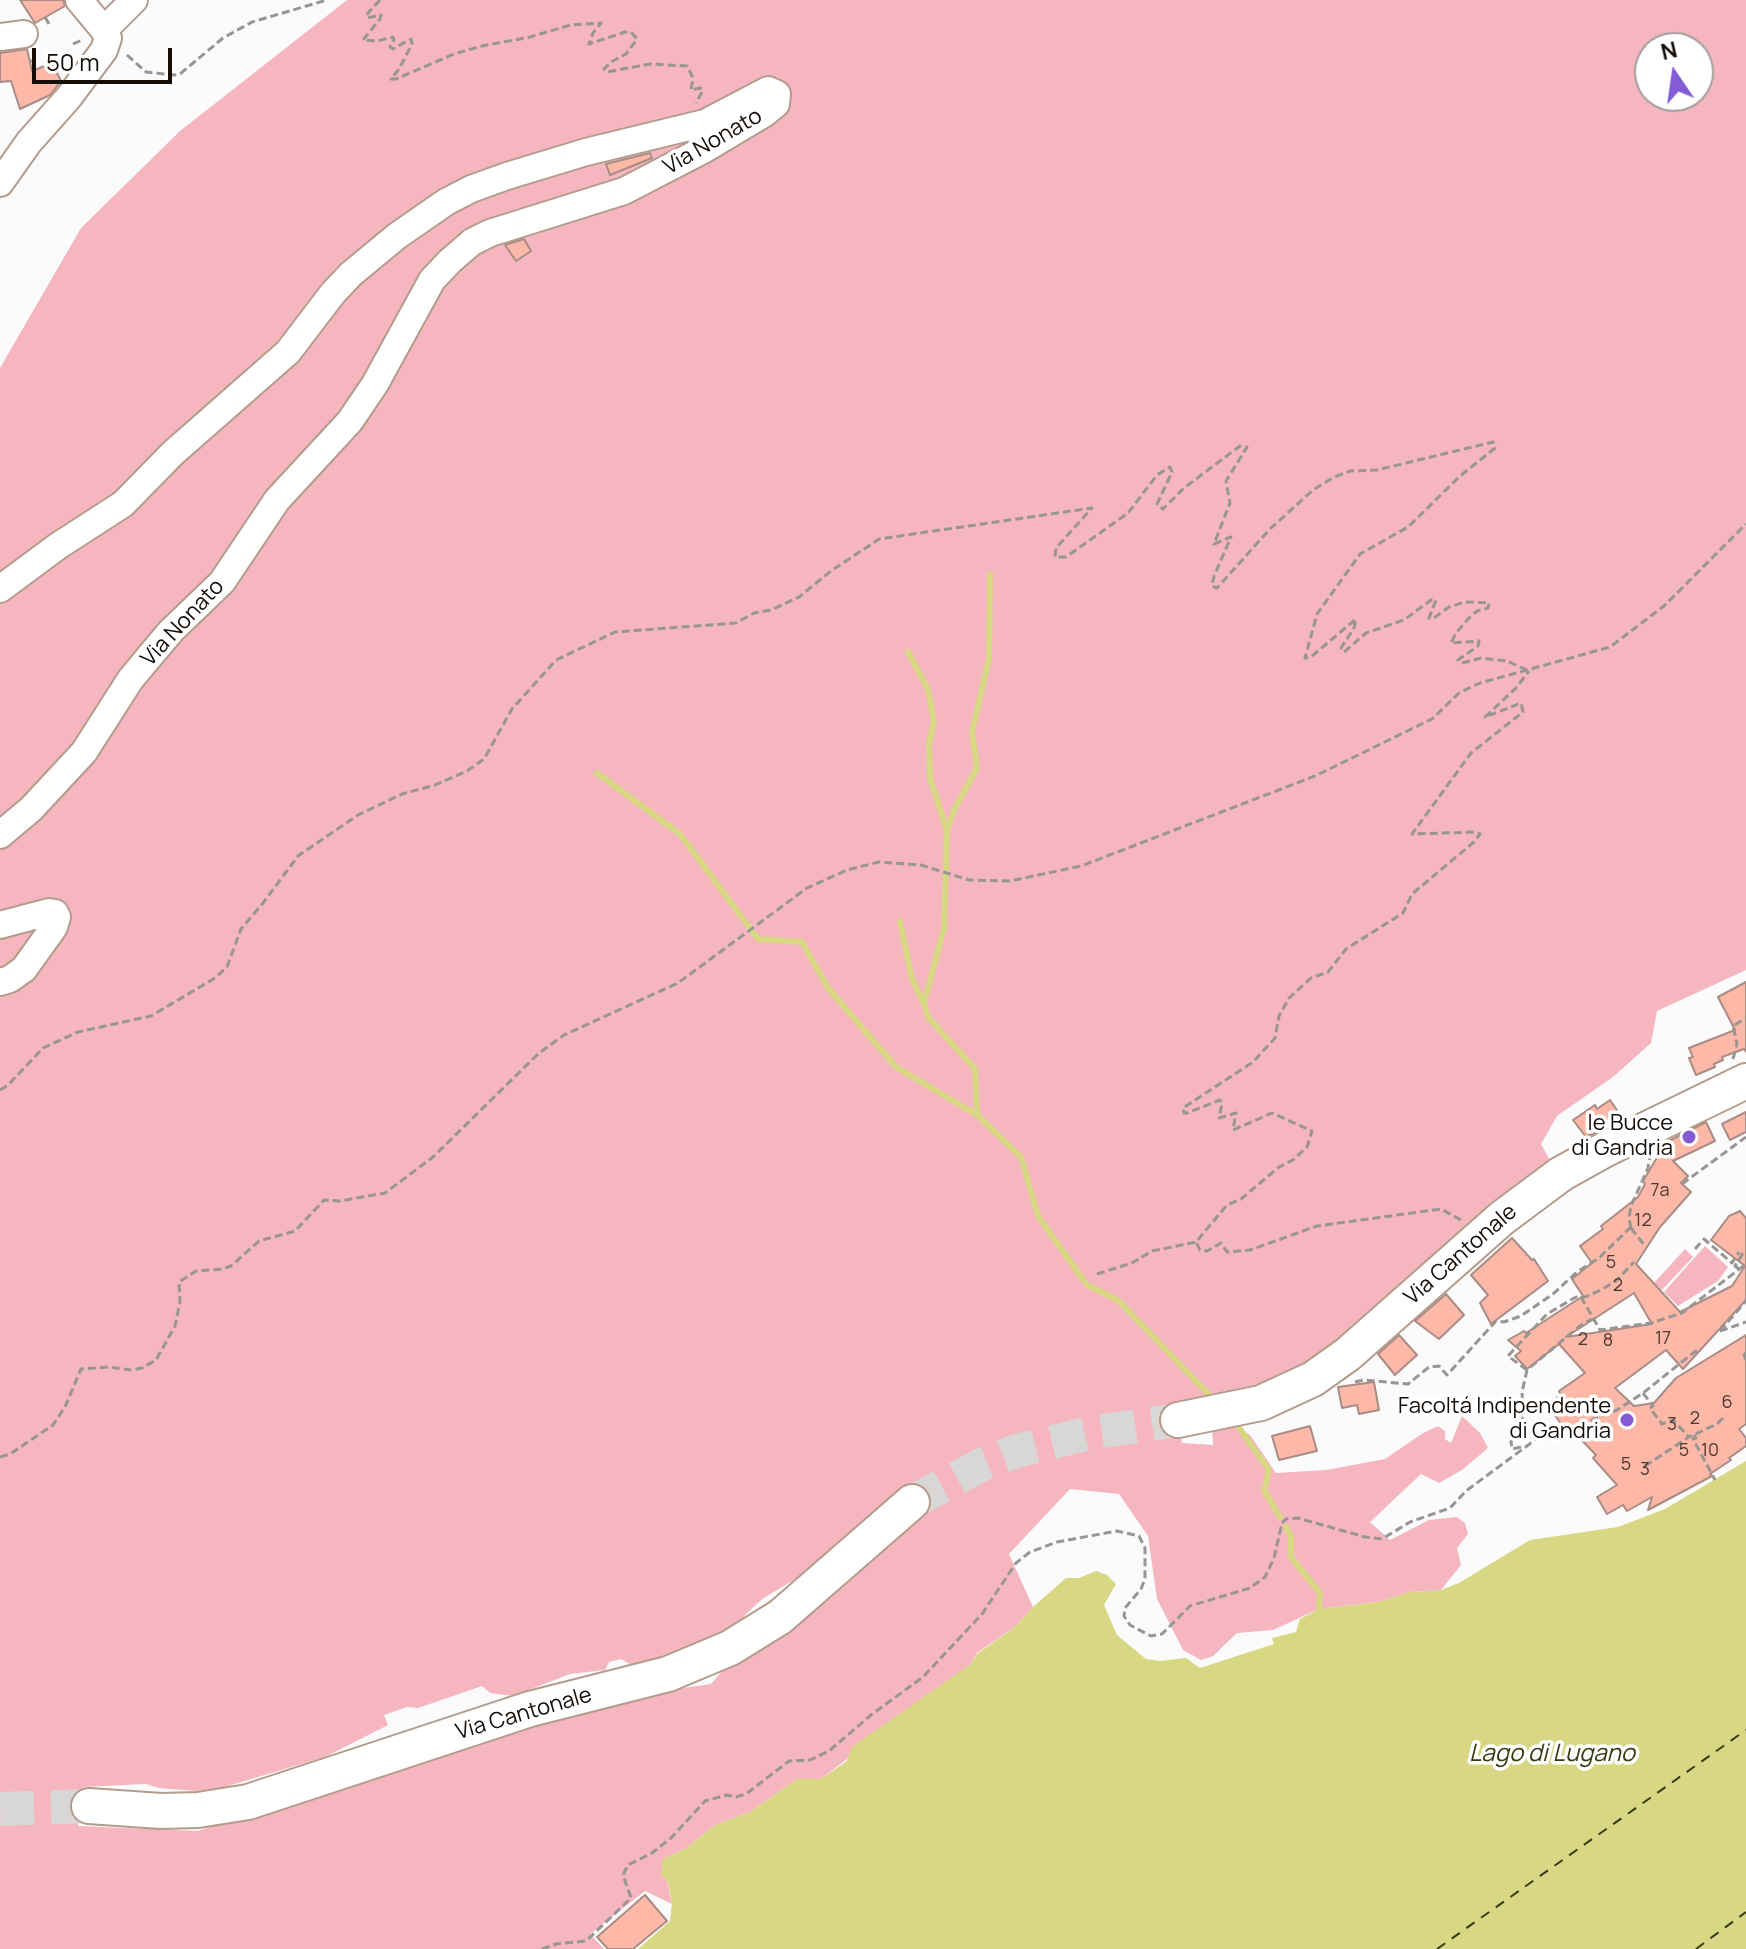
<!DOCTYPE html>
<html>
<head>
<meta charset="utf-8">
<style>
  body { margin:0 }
  #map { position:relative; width:1746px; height:1949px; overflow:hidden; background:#fbfbfb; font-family:Manrope,sans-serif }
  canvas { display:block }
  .north { position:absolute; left:1634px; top:32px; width:80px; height:80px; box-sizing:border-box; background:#fff; border:2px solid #a19e9c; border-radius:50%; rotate:347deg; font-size:22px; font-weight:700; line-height:32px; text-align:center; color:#150d07 }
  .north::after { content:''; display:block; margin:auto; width:28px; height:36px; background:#825bd5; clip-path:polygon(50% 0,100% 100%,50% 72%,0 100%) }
  .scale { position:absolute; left:32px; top:48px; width:140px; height:36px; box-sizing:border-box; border:4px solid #150d07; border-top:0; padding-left:10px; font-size:24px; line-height:28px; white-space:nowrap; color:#150d07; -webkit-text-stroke:6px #fff; paint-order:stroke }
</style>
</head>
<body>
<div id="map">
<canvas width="1746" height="1949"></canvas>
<div class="north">N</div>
<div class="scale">50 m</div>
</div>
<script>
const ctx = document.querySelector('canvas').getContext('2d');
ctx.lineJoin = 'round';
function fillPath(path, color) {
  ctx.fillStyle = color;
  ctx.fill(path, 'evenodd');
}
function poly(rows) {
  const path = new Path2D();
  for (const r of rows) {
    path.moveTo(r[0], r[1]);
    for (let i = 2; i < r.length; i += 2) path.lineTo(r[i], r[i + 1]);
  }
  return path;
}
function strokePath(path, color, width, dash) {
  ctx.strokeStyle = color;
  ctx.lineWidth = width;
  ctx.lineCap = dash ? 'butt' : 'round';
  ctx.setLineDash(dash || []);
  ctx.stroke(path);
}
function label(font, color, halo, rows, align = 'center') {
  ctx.font = font + ' Manrope,sans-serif';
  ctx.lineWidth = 7;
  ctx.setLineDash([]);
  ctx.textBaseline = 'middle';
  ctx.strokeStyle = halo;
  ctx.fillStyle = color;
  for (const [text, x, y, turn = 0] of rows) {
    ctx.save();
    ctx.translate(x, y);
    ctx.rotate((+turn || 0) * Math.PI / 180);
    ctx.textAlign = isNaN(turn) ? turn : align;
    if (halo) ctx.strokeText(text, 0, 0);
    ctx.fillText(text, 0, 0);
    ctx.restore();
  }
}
fillPath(poly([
  [347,0,1746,0,1746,970,1657,1011,1651,1043,1613,1077,1557,1116,1541,1144,1553,1166,1331,1352,1263,1386,1174,1404,1182,1443,1213,1445,1212,1427,1234,1425,1250,1435,1276,1473,1326,1470,1385,1459,1423,1433,1438,1426,1445,1431,1445,1439,1451,1443,1462,1416,1480,1433,1488,1448,1462,1470,1439,1483,1421,1474,1370,1522,1390,1540,1429,1520,1457,1517,1465,1523,1468,1534,1457,1548,1461,1565,1441,1590,1410,1592,1378,1602,1319,1609,1273,1630,1237,1633,1213,1656,1201,1660,1183,1650,1157,1599,1148,1536,1119,1494,1070,1489,1009,1554,1033,1607,1015,1627,977,1653,971,1664,821,1779,797,1779,750,1812,715,1825,685,1849,663,1859,672,1904,645,1891,590,1934,604,1949,0,1949,0,368,81,228,180,131],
  [1650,48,1698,48,1698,96,1650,96],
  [872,1516,729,1663,711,1684,656,1692,535,1722,198,1831,78,1826,83,1787,146,1784,159,1788,195,1791,221,1788,325,1757,388,1725,384,1715,407,1707,418,1708,482,1686,490,1693,513,1696,570,1674,605,1670,609,1662,621,1659,631,1665,662,1658,745,1627,744,1616,762,1599,799,1577],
  [1705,1246,1728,1267,1718,1281,1678,1306,1664,1292],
  [1685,1249,1693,1257,1662,1290,1654,1283]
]), '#f6b6bf');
fillPath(poly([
  [1746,1461,1746,1949,638,1949,670,1921,672,1903,668,1882,661,1875,663,1859,685,1849,715,1825,750,1812,797,1779,821,1779,847,1761,852,1747,971,1664,977,1654,1015,1627,1033,1607,1066,1578,1079,1578,1096,1571,1107,1575,1116,1584,1104,1605,1117,1635,1146,1659,1160,1661,1186,1658,1200,1668,1274,1644,1272,1638,1296,1632,1300,1619,1319,1609,1378,1602,1410,1592,1441,1590,1459,1583,1530,1540,1618,1527,1665,1509]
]), '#d7d784');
strokePath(poly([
  [908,652,928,689,934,722,929,743,930,778,947,831,944,928,924,1003,928,1017,975,1069,977,1115],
  [597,773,680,834,758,939,802,942,828,988,896,1067,977,1115,1021,1157,1038,1216,1087,1285,1118,1300,1216,1402],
  [947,830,955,808,977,768,972,732,989,659,990,575],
  [900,921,912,979,923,1002],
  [1235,1422,1269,1470,1264,1490,1280,1517],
  [1286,1527,1291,1537,1291,1557,1320,1593,1319,1609]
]), '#d7d784', 6);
strokePath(poly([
  [1437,1949,1746,1730],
  [1696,1949,1746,1912]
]), '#3b3a16', 2, [10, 8]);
const building = poly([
  [20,0,63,0,65,6,35,23,20,0],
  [27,49,32,71,52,63,61,81,50,95,20,109,11,81,0,82,0,53,27,49],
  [650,153,652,158,610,175,606,164,650,153],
  [524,239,531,251,516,261,505,245,524,239],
  [1746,982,1746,1052,1744,1049,1722,1057,1723,1060,1714,1064,1715,1067,1696,1075,1689,1058,1693,1057,1689,1048,1735,1030,1718,997,1746,982],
  [1610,1100,1623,1119,1586,1137,1573,1120,1595,1105,1597,1109,1610,1100],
  [1746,1112,1746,1132,1730,1140,1722,1124,1746,1112],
  [1706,1122,1715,1141,1673,1161,1688,1176,1681,1183,1691,1192,1660,1227,1636,1264,1680,1312,1732,1286,1745,1266,1711,1240,1729,1216,1740,1211,1746,1218,1746,1300,1683,1369,1666,1350,1615,1388,1634,1406,1654,1403,1676,1378,1746,1335,1746,1424,1739,1429,1746,1438,1746,1446,1729,1458,1731,1460,1710,1474,1712,1476,1648,1510,1652,1497,1627,1511,1623,1505,1607,1514,1597,1497,1617,1485,1593,1458,1596,1455,1567,1425,1564,1428,1547,1404,1561,1395,1559,1391,1585,1373,1559,1344,1527,1369,1515,1356,1521,1351,1508,1340,1524,1331,1526,1333,1583,1296,1572,1279,1592,1263,1580,1246,1603,1229,1601,1226,1638,1197,1645,1184,1643,1181,1661,1151,1659,1146,1706,1122],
  [1634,1293,1652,1324,1566,1337,1634,1293],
  [1512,1238,1532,1260,1534,1259,1548,1281,1491,1324,1480,1303,1488,1295,1471,1275,1512,1238],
  [1446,1294,1464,1315,1439,1339,1415,1321,1446,1294],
  [1399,1335,1417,1355,1395,1375,1378,1354,1399,1335],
  [1374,1382,1379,1410,1359,1414,1357,1405,1342,1408,1338,1387,1374,1382],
  [1310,1426,1317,1451,1279,1460,1272,1436,1310,1426],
  [645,1895,667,1921,633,1949,608,1949,597,1937,645,1895]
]);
fillPath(building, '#fdb8a8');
strokePath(building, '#a98c85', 2);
strokePath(poly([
  [912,1502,983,1464,1016,1451,1089,1433,1178,1420],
  [0,1809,89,1806]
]), '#d8d7d6', 34, [34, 17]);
const minor = poly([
  [104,30,134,0],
  [0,37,24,34],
  [0,183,29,142,69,97,104,50,108,38,104,30,79,0],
  [0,589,58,546,123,504,173,453,288,352,333,293,351,274,397,236,446,202,471,189,507,176,586,152,705,123,768,90,777,94,776,104,765,113,703,150,624,191,490,233,472,242,450,261,432,280,375,384,350,421,277,500,222,582,171,631,149,657,130,680,84,752,31,809,0,835],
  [0,925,49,912,55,913,57,917,54,927,24,969,10,979,0,982]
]);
const major = poly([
  [1178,1420,1261,1403,1313,1379,1348,1354,1502,1218,1561,1174,1606,1149,1746,1081],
  [89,1806,161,1811,198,1810,248,1802,530,1709,668,1674,730,1648,780,1617,912,1502]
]);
strokePath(minor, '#b39c8b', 30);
strokePath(major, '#b39c8b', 38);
strokePath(poly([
  [380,0,368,13,367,18,381,15,380,19,363,40,377,41,393,37,394,40,390,47,393,49,411,39,412,44,399,69,391,79,396,79,454,54,482,46,530,37,571,25,601,23,593,33,589,44,625,32,631,32,637,39,626,54,611,62,604,69,607,72,650,64,687,66,693,78,691,90,700,88,703,90,696,103],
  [45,17,49,24],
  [73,44,82,40],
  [127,55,146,72,174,75,180,74,223,38,252,22,327,0],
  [30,61,34,61],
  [55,65,59,74],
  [1733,1059,1737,1044,1733,1026,1746,1018],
  [0,1090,8,1085,43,1048,78,1032,151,1016,215,978,227,967,241,929,263,903,298,856,358,815,402,794,435,785,467,771,484,759,512,709,556,660,615,632,736,623,754,613,771,610,799,597,831,571,879,539,1092,508,1056,548,1055,557,1066,557,1128,513,1157,475,1170,467,1172,472,1157,504,1163,509,1184,488,1240,446,1247,447,1226,481,1230,503,1214,544,1231,537,1214,576,1212,586,1217,588,1270,529,1313,490,1334,477,1350,471,1377,470,1493,442,1495,448,1460,476,1408,527,1360,554,1317,614,1305,658,1311,657,1356,619,1354,628,1341,648,1344,652,1366,633,1404,620,1431,600,1436,600,1429,618,1434,618,1449,607,1465,602,1489,603,1488,608,1477,611,1469,618,1456,633,1451,643,1479,641,1478,646,1458,660,1462,663,1481,658,1507,661,1529,671],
  [1682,1184,1746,1137],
  [1461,1220,1441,1209,1317,1226,1250,1250,1227,1252,1221,1243,1207,1251,1200,1250,1196,1242,1227,1205,1241,1199,1279,1167,1293,1160,1307,1147,1312,1131,1272,1113,1233,1130,1236,1113,1219,1118,1222,1103,1220,1100,1187,1113,1184,1113,1183,1108,1253,1062,1275,1038,1279,1016,1289,998,1311,978,1328,972,1346,949,1403,913,1412,894,1474,842,1480,834,1475,832,1412,834,1471,753,1523,712,1521,703,1485,717,1516,688,1529,671],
  [1631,1228,1629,1218,1631,1206,1648,1168,1650,1156],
  [1631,1228,1645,1246],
  [1695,1249,1704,1239,1732,1263,1739,1252],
  [1739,1269,1735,1266,1743,1253,1740,1251],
  [1097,1274,1132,1263,1152,1251,1196,1242],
  [1581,1297,1600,1330,1651,1323,1682,1313,1746,1264],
  [1720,1331,1746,1301],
  [1720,1331,1746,1322],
  [1746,1353,1744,1355,1746,1360],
  [1527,1370,1508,1356,1547,1314,1576,1297,1585,1297,1601,1290,1616,1281,1634,1262],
  [1355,1382,1364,1380,1408,1384,1429,1367,1439,1366,1447,1375,1496,1321,1504,1322,1521,1316,1553,1294,1577,1272,1599,1258,1633,1225],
  [1643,1393,1653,1406,1650,1408,1662,1424,1673,1420,1689,1437],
  [1694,1435,1696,1438,1693,1439,1715,1480],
  [1521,1447,1512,1449,1511,1442,1523,1417,1522,1392,1527,1370,1581,1325,1592,1319],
  [0,1457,10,1454,53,1425,65,1407,81,1369,109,1367,131,1370,142,1368,156,1360,175,1326,180,1302,179,1282,196,1271,222,1269,231,1266,259,1241,295,1231,324,1200,340,1201,385,1193,433,1157,538,1054,564,1035,678,983,807,888,847,870,879,862,921,865,969,880,1010,881,1081,866,1315,776,1432,719,1459,693,1480,683,1610,647,1664,606,1746,524],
  [1645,1466,1689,1437,1717,1424,1726,1415],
  [542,1949,556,1944,586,1941,631,1898,623,1875,628,1865,652,1853,671,1838,705,1801,727,1795,736,1797,746,1794,789,1761,810,1760,829,1751,871,1715,923,1677,982,1614,1016,1563,1030,1552,1057,1542,1117,1531,1139,1536,1145,1548,1145,1579,1141,1589,1125,1608,1124,1616,1130,1625,1145,1633,1151,1636,1162,1634,1190,1606,1250,1588,1265,1577,1274,1558,1282,1523,1286,1519,1298,1518,1365,1537,1382,1539,1410,1522,1450,1508,1466,1491,1539,1437,1569,1429,1617,1410,1643,1393,1697,1350]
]), '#989592', 3, [8, 4]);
strokePath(minor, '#fff', 26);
strokePath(major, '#fff', 34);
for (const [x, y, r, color] of [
  [1689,1137,8,"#825bd5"],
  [1627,1420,8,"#825bd5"]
]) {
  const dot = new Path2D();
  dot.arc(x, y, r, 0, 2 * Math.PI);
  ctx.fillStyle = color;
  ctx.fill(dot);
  strokePath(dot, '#fff', 3);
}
label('18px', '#4f382f', null, [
  ["7a",1660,1191],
  ["12",1643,1221],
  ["5",1611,1263],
  ["2",1618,1286],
  ["17",1663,1339],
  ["2",1583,1340],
  ["8",1608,1341],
  ["6",1727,1403],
  ["2",1695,1419],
  ["3",1672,1425],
  ["5",1684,1451],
  ["10",1710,1451],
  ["5",1626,1465],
  ["3",1645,1470]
]);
label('22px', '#150d07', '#fff', [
  ["Via Nonato",713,142,-30],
  ["Via Nonato",183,623,-47],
  ["Via Cantonale",1461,1255,-41],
  ["Via Cantonale",524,1714,-16]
]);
label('22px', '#150d07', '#fff', [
  ["le Bucce",1673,1124],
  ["di Gandria",1673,1149],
  ["Facoltá Indipendente",1611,1407],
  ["di Gandria",1611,1432]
], 'right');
label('italic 24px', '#3b3a16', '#fff', [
  ["Lago di Lugano",1552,1754]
]);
</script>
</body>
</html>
